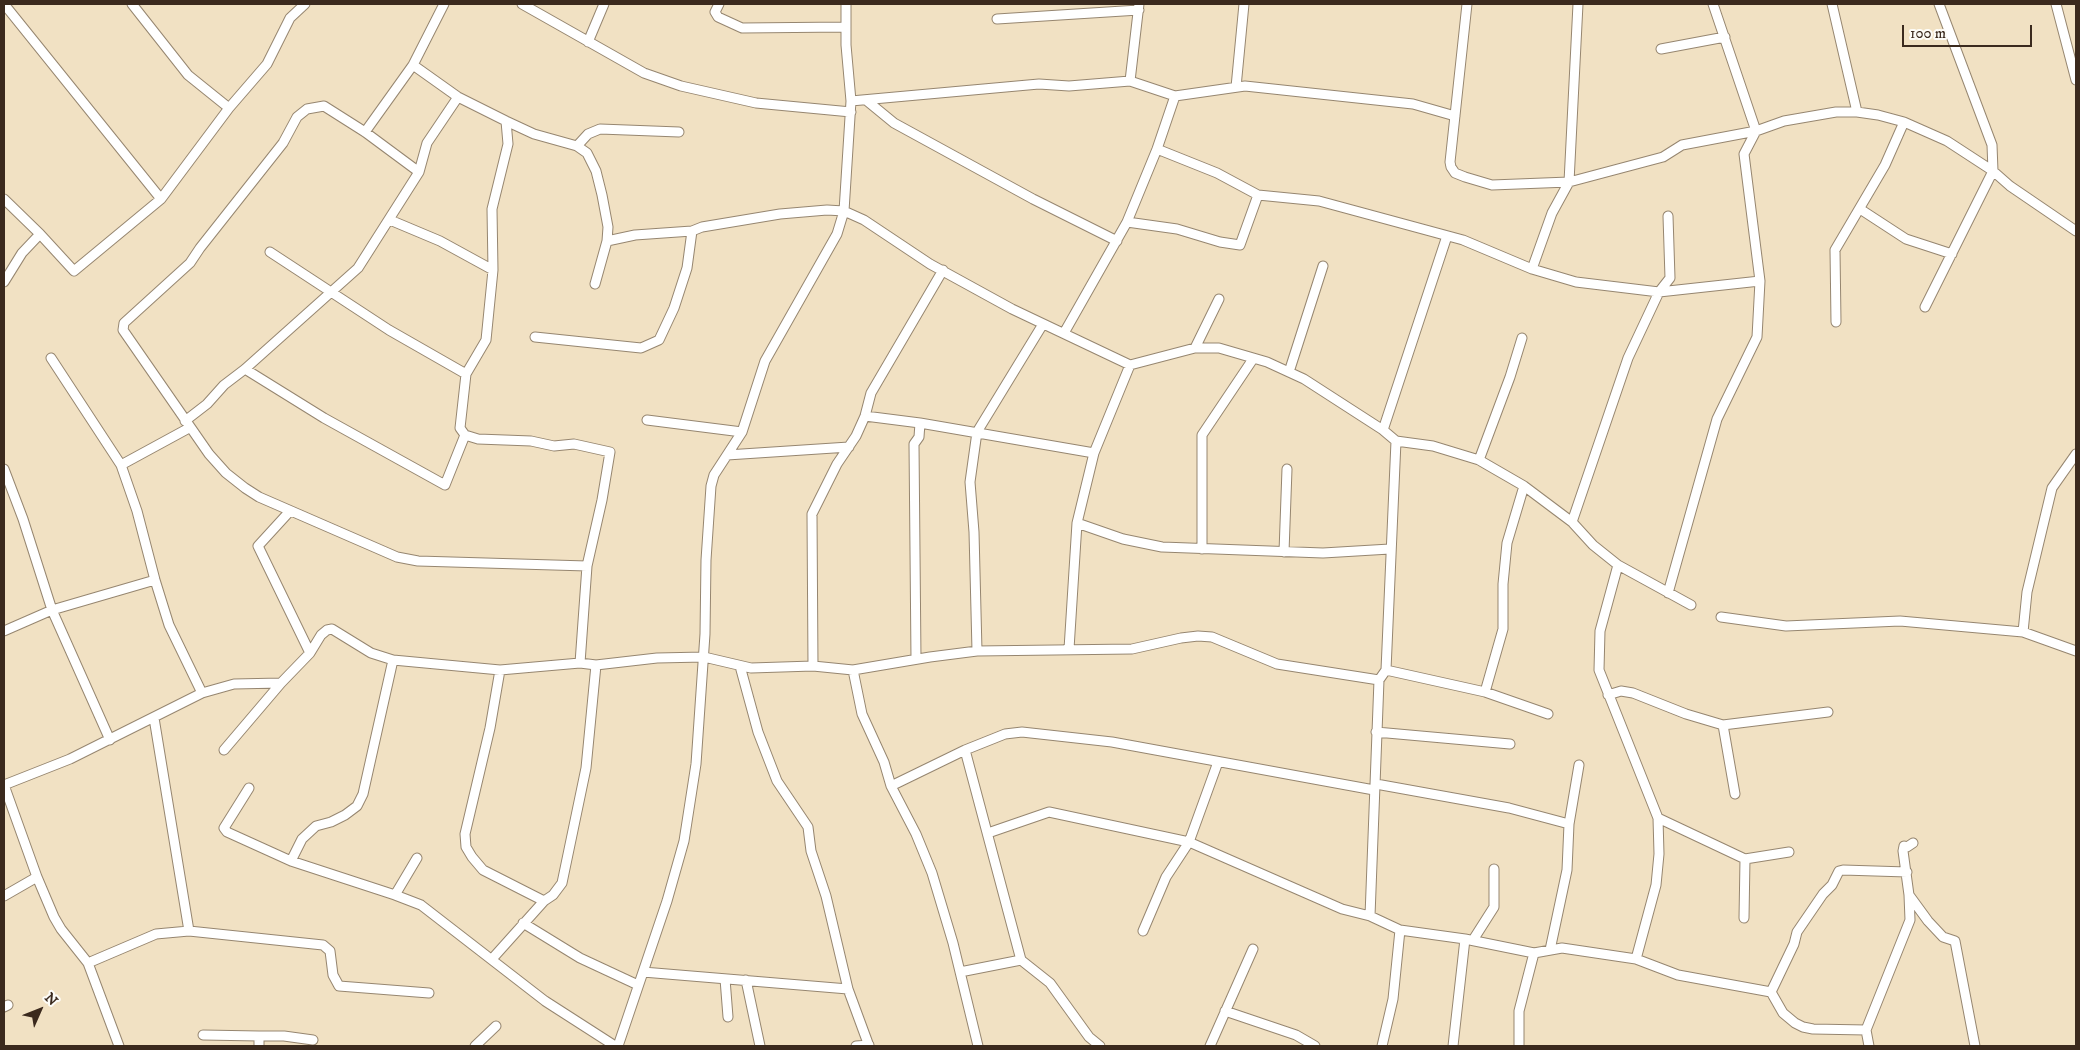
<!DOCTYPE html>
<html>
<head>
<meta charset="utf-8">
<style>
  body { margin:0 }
  #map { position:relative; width:2080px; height:1050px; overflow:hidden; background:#f1e1c3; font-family:"IM FELL DW Pica",serif }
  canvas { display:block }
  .frame { position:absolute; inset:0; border:5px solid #3b2a1e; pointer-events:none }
  .north { position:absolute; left:15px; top:985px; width:50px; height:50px; -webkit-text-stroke:4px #fdfcf7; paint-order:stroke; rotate:46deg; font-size:14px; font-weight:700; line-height:20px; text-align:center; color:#3b2a1e }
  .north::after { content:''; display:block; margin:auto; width:18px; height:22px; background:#3b2a1e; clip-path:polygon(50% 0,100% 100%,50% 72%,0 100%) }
  .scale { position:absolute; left:1902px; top:25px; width:130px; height:22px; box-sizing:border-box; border:2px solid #3b2a1e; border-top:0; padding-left:6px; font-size:15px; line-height:18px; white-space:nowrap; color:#3b2a1e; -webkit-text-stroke:4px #fdfcf7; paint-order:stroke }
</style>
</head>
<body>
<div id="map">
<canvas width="2080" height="1050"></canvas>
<div class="frame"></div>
<div class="north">N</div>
<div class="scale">100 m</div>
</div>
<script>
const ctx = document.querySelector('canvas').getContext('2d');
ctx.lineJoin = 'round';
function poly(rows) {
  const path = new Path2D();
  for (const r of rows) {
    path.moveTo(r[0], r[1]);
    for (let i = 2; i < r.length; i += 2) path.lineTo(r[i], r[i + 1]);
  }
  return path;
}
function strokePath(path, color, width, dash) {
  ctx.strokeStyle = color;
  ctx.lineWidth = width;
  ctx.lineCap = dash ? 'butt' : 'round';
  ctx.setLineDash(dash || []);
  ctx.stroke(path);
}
const minor = poly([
  [4,4,161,199],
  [132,4,188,75,229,108],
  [522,4,644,73,681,86,756,103,851,112],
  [719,4,715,12,718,17,742,28,846,27],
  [1467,4,1450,162,1451,167,1455,173,1465,177,1492,185,1569,182,1663,157,1682,145,1756,131,1784,121,1836,112,1857,112,1878,115,1904,122,1947,141,1993,171,2010,186,2076,231],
  [1832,4,1857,112],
  [2056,4,2076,80],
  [997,19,1139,10],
  [588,42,604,4],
  [1661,49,1725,37],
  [413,65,458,97,506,121,534,134,577,146,587,153,596,171,602,195,608,227,607,241,635,235,692,231,702,227,780,214,827,210,844,211,864,220,930,264,1012,309,1130,365,1195,348,1219,348,1267,362,1304,379,1383,430,1396,441,1433,446,1479,460,1524,486,1572,522,1593,545,1618,565,1691,605],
  [1130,81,1139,4],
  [1236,87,1244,4],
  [866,100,894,123,1033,199,1117,241],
  [851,101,1039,84,1069,86,1130,81,1175,96,1245,86,1413,104,1455,116],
  [506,121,508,144,492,209,493,270,486,340,466,374,460,428,465,435,478,439,531,441,554,446,574,444,610,452,602,500,587,566,580,663],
  [365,132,413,65,444,4],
  [577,146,588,134,600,129,679,132],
  [1157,149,1217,173,1258,195],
  [419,172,365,132,324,106,307,109,297,117,283,143,200,248,190,263,124,323,123,330,209,454,226,473,245,488,259,497,397,557,418,561,587,566],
  [4,199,40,234,22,253,4,282],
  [1860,209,1906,239,1952,254],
  [390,220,440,241,493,270],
  [1127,222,1177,229,1220,242,1240,245,1258,195,1319,201,1463,240,1532,269,1576,282,1659,292,1760,281],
  [40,234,74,271,161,199,229,108,267,64,290,18,305,4],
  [270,252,389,330,466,374],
  [1532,269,1552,213,1569,182,1578,4],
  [595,284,607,241],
  [1925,307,1993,171,1992,145,1939,4],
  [1836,322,1835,250,1885,165,1904,122],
  [1064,333,1127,222,1157,149,1175,96],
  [535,337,641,348,659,340,674,308,687,268,692,231],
  [1195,348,1219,299],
  [51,358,121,465,137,511,155,580,169,625,202,693],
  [245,369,324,418,445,485,465,435],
  [1289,372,1323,266],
  [865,416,920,423,1094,453],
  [647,420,742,432],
  [185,421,207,404,224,385,245,369,358,268,419,172,427,143,458,97],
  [1383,430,1447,236],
  [727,455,849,447],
  [1479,460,1510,377,1522,338],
  [121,465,189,428],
  [4,469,23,519,52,610,110,740],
  [290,511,258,546,310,653],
  [1572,522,1628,358,1659,292,1670,278,1668,216],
  [1077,523,1123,539,1162,547,1323,553,1390,549],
  [1202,549,1202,435,1253,359],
  [1284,552,1287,469],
  [1618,565,1600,631,1599,670,1658,818,1659,854,1656,885,1636,959],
  [1668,593,1717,419,1757,337,1760,281,1744,154,1756,131,1713,4],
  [1721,617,1786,626,1900,621,2023,632,2076,651],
  [4,631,52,610,155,580],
  [2023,632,2027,592,2052,488,2076,454],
  [1069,649,1077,523,1094,453,1130,365],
  [977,651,974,532,970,482,977,432,1043,324],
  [916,659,914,444,919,437,920,423],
  [740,666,758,732,777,781,808,827,811,851,826,896,848,989,869,1046],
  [813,666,812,514,837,464,856,436,865,416,871,393,943,270],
  [500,670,490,728,465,834,466,847,472,857,483,870,544,901,553,895,562,883,586,768,596,665],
  [853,670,862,714,884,762,891,786,916,834,932,873,953,943,978,1046],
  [1386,670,1485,692,1548,714],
  [1485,692,1503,629,1503,584,1507,543,1524,486],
  [1608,695,1621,691,1633,693,1686,714,1723,725,1828,712],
  [154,718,189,931],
  [1723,725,1735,794],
  [1376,732,1510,744],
  [224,750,281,683],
  [965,750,1021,960],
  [1376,784,1509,808,1569,824],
  [891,786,965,750,1005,734,1022,732,1112,742,1374,790],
  [249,788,224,828,227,832,291,861,395,895,421,905,545,1001,615,1046],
  [1658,818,1745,859,1789,852],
  [988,833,1049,812,1189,842,1342,909,1370,916,1400,930,1465,939,1534,953,1562,948,1636,959,1678,975,1771,992,1783,1013,1795,1023,1803,1027,1813,1029,1866,1030],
  [1913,843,1907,847,1904,846,1903,851,1909,895,1928,921,1943,937,1955,941,1975,1046],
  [291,861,302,839,316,826,331,822,345,815,357,806,363,794,393,660],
  [395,895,417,858],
  [4,896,37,877],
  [1370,916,1379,680,1386,670,1396,441],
  [1744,918,1745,859],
  [523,923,580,958,638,985],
  [1143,931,1166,877,1189,842,1218,762],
  [1473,940,1494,907,1494,869],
  [1550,950,1567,870,1569,824,1579,765],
  [492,959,544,901],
  [88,963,156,934,189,931,323,945,330,951,333,975,339,986,429,993],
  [643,972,848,989],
  [960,972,1021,960,1050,983,1089,1037,1100,1046],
  [725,979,728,1017],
  [746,980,760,1046],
  [1771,992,1794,944,1797,932,1823,894,1832,885,1839,871,1843,870,1907,872],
  [4,1007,8,1005],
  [1225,1011,1296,1035,1315,1046],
  [203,1035,259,1036,259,1046],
  [259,1036,284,1036,313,1040],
  [119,1046,88,963,61,929,54,917,37,877,4,785,70,759,202,693,234,684,281,683,310,653,321,635,327,630,332,629,371,653,393,660,500,670,580,663,596,665,657,658,704,657,751,668,813,666,853,670,930,657,977,651,1132,649,1181,638,1198,636,1212,637,1277,664,1379,680],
  [475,1046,496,1026],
  [618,1046,667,901,684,841,696,764,705,634,706,560,711,486,714,475,742,432,765,361,837,234,844,211,851,101,846,45,846,4],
  [856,1046,869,1045],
  [1210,1046,1253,949],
  [1382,1046,1393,999,1400,930],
  [1453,1046,1465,939],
  [1519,1046,1519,1011,1534,953],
  [1869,1046,1866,1030,1910,920,1909,895]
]);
strokePath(minor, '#968670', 11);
strokePath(minor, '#fff', 9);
</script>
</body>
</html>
